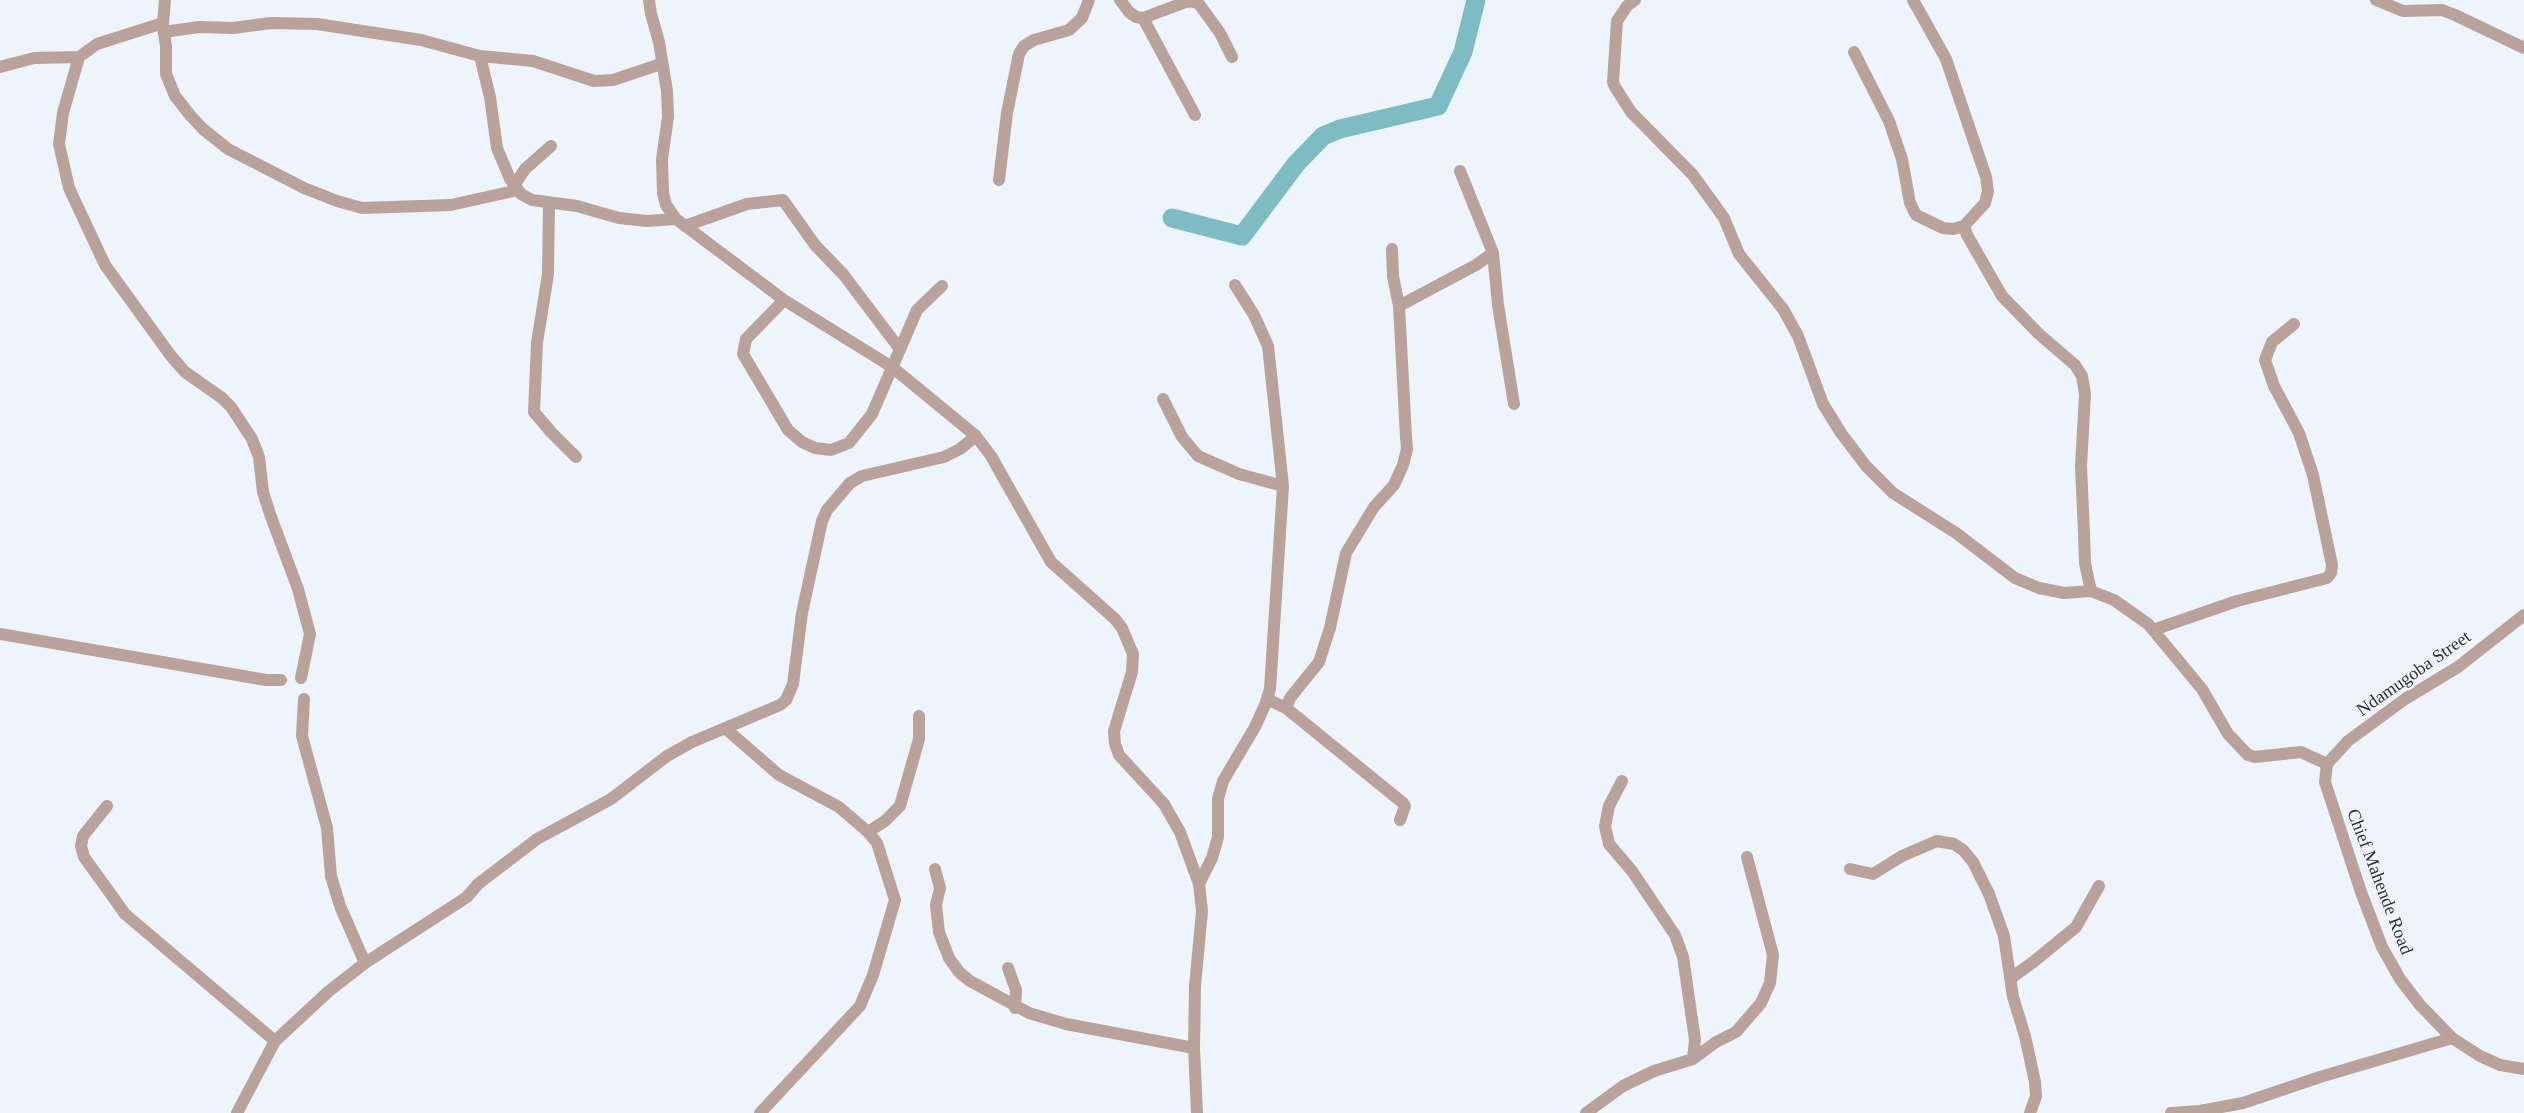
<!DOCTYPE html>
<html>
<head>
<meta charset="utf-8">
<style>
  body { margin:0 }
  canvas { display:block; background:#edf4fc }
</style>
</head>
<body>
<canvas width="2524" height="1113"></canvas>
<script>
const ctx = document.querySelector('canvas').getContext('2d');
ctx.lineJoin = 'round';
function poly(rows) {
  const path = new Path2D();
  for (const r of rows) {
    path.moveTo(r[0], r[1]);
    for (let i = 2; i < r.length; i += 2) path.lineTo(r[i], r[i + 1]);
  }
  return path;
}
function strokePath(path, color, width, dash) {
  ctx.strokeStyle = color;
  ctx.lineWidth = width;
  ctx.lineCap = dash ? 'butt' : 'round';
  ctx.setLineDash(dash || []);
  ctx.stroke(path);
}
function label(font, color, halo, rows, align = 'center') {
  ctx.font = font + ' Georgia,serif';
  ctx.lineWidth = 5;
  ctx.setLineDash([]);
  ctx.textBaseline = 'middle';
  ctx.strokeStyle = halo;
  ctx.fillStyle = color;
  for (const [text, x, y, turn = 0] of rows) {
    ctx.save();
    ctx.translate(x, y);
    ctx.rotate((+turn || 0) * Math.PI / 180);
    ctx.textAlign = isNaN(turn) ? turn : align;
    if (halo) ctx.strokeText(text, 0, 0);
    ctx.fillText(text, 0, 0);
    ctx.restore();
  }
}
strokePath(poly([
  [1172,218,1242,236,1296,164,1323,136,1340,129,1438,106,1463,52,1476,0]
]), '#7cbcc2', 19);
strokePath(poly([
  [165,0,163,23,97,44,79,57,63,113,59,144,69,188,105,265,171,356,185,372,222,398,231,407,252,439,259,457,263,492,270,514,298,589,310,634,301,678],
  [649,0,651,14,659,42,667,91,668,117,662,159,663,193,666,205,676,219,784,300,892,367,976,436,991,456,1051,562,1115,619,1122,628,1133,654,1132,672,1114,731,1115,744,1119,755,1164,804,1180,832,1199,884,1202,911,1195,986,1194,1048,1197,1113],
  [1120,0,1129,12,1136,17,1143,18,1186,2,1192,1,1199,4,1220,33,1232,57],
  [1635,0,1627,6,1617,21,1613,82,1615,87,1631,112,1693,175,1724,218,1739,254,1783,309,1798,336,1823,404,1841,433,1866,466,1893,493,1956,533,2015,578,2039,588,2064,593,2091,591,2114,600,2148,624,2202,689,2228,734,2248,755,2255,757,2301,752,2327,764],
  [1913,0,1946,59,1986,177,1988,191,1985,203,1964,226,1967,235,2002,296,2039,334,2075,365,2082,376,2085,394,2081,466,2084,534,2085,563,2091,591],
  [2376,0,2403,11,2442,10,2455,15,2524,48],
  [1143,18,1195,115],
  [163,27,166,46,166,74,175,96,190,115,203,129,228,149,304,188,337,201,362,208,451,205,518,190],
  [164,32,199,27,233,28,271,23,317,24,421,40,480,56,533,61,594,81,613,80,661,64],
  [1854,52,1889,121,1902,159,1910,203,1916,215,1943,228,1953,229,1964,226],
  [480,56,490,97,497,148,510,179,521,194,532,200,577,206,619,218,647,221,676,219],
  [0,67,34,58,79,57],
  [999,180,1007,113,1019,54,1024,46,1034,40,1069,30,1082,18,1089,0],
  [514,186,525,169,551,146],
  [549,203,548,274,537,343,534,412,551,432,576,457],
  [685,226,747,204,783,200,815,245,843,274,899,348],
  [1493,253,1498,305,1514,404],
  [784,300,746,339,743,354,788,430,802,442,815,448,831,450,849,443,872,414,917,310,942,286],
  [1399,306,1476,265,1493,253,1460,171],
  [1163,399,1182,437,1198,456,1239,474,1283,486],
  [2524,615,2458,667,2405,699,2348,741,2327,764,2325,782,2361,892,2382,947,2400,979,2420,1005,2452,1038,2480,1056,2500,1065,2524,1069],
  [2153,630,2237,601,2327,578,2331,573,2332,565,2313,475,2299,433,2274,386,2265,360,2272,342,2294,324],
  [0,634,266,680,281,680],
  [304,699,302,736,327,828,331,876,340,906,365,963],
  [1267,699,1286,708,1403,803,1405,806,1400,820],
  [1286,708,1290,698,1319,662,1330,628,1346,553,1374,507,1394,485,1403,465,1407,449,1406,437,1399,306,1393,276,1392,249],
  [726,729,779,775,839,807,868,832,877,843,895,900,873,975,860,1006,760,1113],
  [107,806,83,836,81,846,84,857,105,886,125,914,275,1041],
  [868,832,885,821,900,806,919,739,919,716],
  [935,869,940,888,936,905,939,932,949,958,959,972,970,981,1029,1013,1066,1024,1194,1048],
  [1850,869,1873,874,1902,856,1937,841,1954,844,1963,850,1973,862,1989,894,2004,936,2013,997,2025,1036,2035,1082,2036,1096,2030,1113],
  [1199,884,1212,858,1218,837,1218,799,1223,781,1255,727,1265,705,1270,689,1283,486,1268,346,1254,315,1235,285],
  [1008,968,1016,990,1015,1008],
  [2011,978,2032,963,2076,927,2099,886],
  [1693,1059,1716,1042,1736,1032,1761,1003,1770,983,1773,955,1747,857],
  [237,1113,275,1041,329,991,365,963,467,897,478,884,537,839,611,799,667,756,692,742,780,705,786,700,793,684,802,613,822,521,827,510,850,483,862,476,944,457,960,449,976,436],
  [1586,1113,1623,1086,1654,1071,1693,1059,1695,1040,1683,957,1675,935,1632,871,1609,844,1605,826,1609,806,1622,781],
  [2171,1113,2200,1111,2243,1103,2320,1077,2452,1038]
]), '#b9a29a', 12);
label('18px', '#2e3134', '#edf4fc', [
  ["Ndamugoba Street",2414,674,-35],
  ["Chief Mahende Road",2379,882,69]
]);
</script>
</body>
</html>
